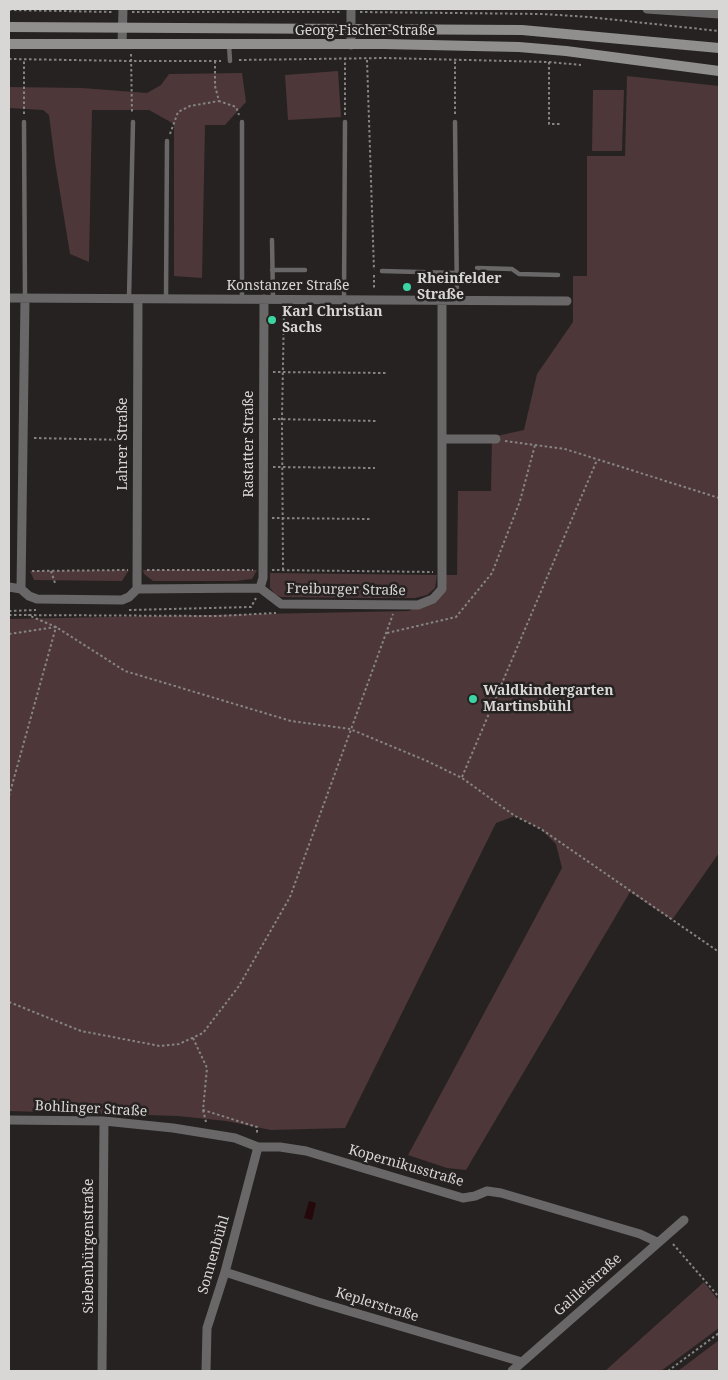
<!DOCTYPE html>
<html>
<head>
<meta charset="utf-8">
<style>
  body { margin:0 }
  #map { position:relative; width:728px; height:1380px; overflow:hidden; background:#262222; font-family:"Noto Serif",serif }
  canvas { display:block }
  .frame { position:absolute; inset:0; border:10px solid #d9d6d6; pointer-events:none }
</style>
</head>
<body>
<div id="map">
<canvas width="728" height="1380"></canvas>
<div class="frame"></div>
</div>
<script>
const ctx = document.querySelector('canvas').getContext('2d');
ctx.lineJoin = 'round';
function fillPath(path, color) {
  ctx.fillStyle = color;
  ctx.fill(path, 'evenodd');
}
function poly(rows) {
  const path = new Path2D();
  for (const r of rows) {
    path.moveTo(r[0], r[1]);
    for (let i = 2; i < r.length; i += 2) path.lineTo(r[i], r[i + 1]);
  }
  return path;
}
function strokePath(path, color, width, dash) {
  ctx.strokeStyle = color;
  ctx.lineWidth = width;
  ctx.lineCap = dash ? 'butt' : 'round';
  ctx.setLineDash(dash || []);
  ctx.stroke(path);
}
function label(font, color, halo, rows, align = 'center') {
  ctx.font = font + ' "Noto Serif",serif';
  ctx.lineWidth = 5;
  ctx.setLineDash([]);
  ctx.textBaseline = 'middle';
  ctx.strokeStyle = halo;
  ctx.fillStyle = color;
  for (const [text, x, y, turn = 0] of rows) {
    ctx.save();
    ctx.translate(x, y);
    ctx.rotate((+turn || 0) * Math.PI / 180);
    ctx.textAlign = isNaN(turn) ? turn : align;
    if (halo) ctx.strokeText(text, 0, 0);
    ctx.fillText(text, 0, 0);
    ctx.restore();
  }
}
fillPath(poly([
  [338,71,341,117,288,120,285,75],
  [242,73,246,102,225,125,205,125,202,278,174,276,174,124,149,110,92,110,89,262,70,254,55,162,49,115,43,110,9,108,9,87,82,88,147,93,161,85,169,74],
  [627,76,719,86,719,853,672,920,630,892,466,1170,447,1168,408,1155,562,868,556,844,541,829,515,816,496,823,345,1128,271,1130,226,1121,178,1116,9,1111,9,619,409,611,418,605,433,599,445,575,457,575,458,491,491,491,492,437,524,430,537,374,573,322,573,276,587,276,587,156,625,156],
  [593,90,624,90,622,151,592,151],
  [129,570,122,581,117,581,34,580,30,571],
  [143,570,257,570,252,579,236,581,153,581,144,574],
  [270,573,437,575,435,588,427,595,415,598,369,598,281,597,275,594,270,588],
  [704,1282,719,1301,719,1328,661,1371,605,1371],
  [719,1340,719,1371,678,1371]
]), '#4d3738');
fillPath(poly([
  [309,1201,316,1203,312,1220,304,1218]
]), '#25080b');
strokePath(poly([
  [9,10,113,12],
  [132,12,340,12],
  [360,12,543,14,589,17,719,31],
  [131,54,132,114],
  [9,59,131,61,221,61],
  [239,60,384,58,549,62,581,65],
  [367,60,374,270],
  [215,61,215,86,219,101,236,107,239,115],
  [549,62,549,124,561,124],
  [24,114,24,59],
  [455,114,455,59],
  [345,115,345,59],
  [170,134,178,112,190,106,219,101],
  [374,275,374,290],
  [273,372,386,373],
  [273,419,377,421],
  [34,438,127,440],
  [505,441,565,449,719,498],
  [273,467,375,468],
  [272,518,372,519],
  [147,570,253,570],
  [272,570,433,572],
  [283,570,282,419,284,310],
  [32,571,128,570],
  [51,571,55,583],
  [129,610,251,607,256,598],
  [9,611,36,610],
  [9,615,217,616,276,613],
  [387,633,456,617,492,573,520,501,535,445],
  [9,634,56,627,125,671,291,721,350,729,427,761,462,778,515,816,541,829,719,952],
  [462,777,597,460],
  [9,796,56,627,28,615],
  [9,1002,81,1031,160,1046,179,1044,203,1033,239,986,290,897,393,614],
  [193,1038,207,1068,203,1110,257,1127,257,1135],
  [203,1110,206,1122],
  [673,1244,719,1297],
  [668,1371,719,1333]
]), '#878484', 2, [2.5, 2.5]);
strokePath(poly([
  [229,45,230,61],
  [24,122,25,298],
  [455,122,457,300],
  [272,240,273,299],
  [477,268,512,269,519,274,558,275],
  [272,270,305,270],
  [382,271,457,273],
  [129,298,133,122],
  [166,299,167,141],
  [242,299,242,122],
  [344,300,345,122]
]), '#696767', 4.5);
strokePath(poly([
  [647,9,719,14],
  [122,44,123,9],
  [351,45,351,9],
  [9,298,567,301],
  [442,439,496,439],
  [9,587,21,589,29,596,37,599,122,600,129,597,137,589,260,588,281,604,418,605,433,599,442,589,442,300],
  [260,588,263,578,264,299],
  [21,589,25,298],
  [137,589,138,299],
  [9,1120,104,1121,173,1128,235,1138,258,1147,280,1147,306,1151,463,1198,475,1196,487,1191,501,1193,640,1234,657,1242],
  [225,1272,318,1302,522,1362],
  [102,1371,104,1121],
  [206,1371,207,1328,225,1272,258,1147],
  [512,1371,684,1220]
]), '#696767', 9);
strokePath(poly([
  [9,27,522,30,719,48],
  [9,44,384,44,519,47,566,51,719,71]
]), '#918e8e', 10);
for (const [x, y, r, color] of [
  [407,287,5,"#3dd4a3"],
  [272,320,5,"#3dd4a3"],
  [473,699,5,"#3dd4a3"]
]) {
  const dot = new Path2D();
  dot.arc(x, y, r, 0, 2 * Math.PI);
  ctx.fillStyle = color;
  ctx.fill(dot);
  strokePath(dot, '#262222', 2);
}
label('14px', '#d9d6d6', '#262222', [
  ["Georg-Fischer-Straße",365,31],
  ["Konstanzer Straße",288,286],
  ["Lahrer Straße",123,444,-90],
  ["Rastatter Straße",249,444,-90],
  ["Freiburger Straße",346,590,1],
  ["Bohlinger Straße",91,1109,3],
  ["Kopernikusstraße",406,1166,16],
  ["Siebenbürgenstraße",89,1246,-90],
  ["Sonnenbühl",214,1255,-74],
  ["Galileistraße",588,1285,-42],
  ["Keplerstraße",377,1305,17]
]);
label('bold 14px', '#d9d6d6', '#262222', [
  ["Rheinfelder",417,279],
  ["Straße",417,295],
  ["Karl Christian",282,312],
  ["Sachs",282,328],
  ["Waldkindergarten",483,691],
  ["Martinsbühl",483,707]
], 'left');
</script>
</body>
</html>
